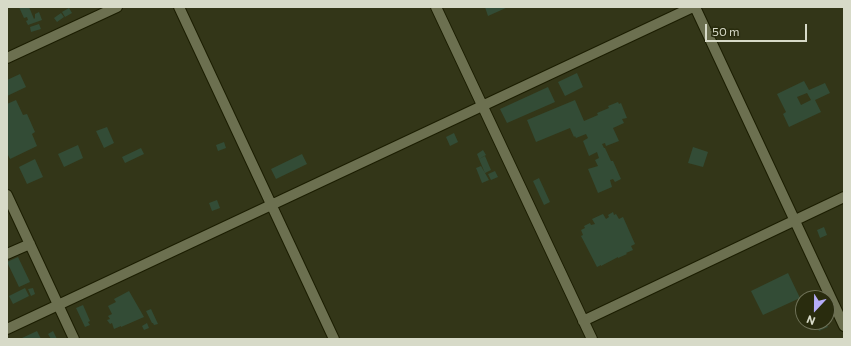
<!DOCTYPE html>
<html>
<head>
<meta charset="utf-8">
<style>
  body { margin:0 }
  #map { position:relative; width:851px; height:346px; overflow:hidden; background:#333618; font-family:Commissioner,sans-serif }
  canvas { display:block }
  .frame { position:absolute; inset:0; border:8px solid #d7dac8; pointer-events:none }
  .north { position:absolute; left:795px; top:290px; width:40px; height:40px; box-sizing:border-box; background:#292c0e; border:1px solid #6f7258; border-radius:50%; rotate:202deg; font-size:11px; font-weight:700; line-height:16px; text-align:center; color:#d7dac8 }
  .north::after { content:''; display:block; margin:auto; width:14px; height:18px; background:#b4acf9; clip-path:polygon(50% 0,100% 100%,50% 72%,0 100%) }
  .scale { position:absolute; left:705px; top:24px; width:102px; height:18px; box-sizing:border-box; border:2px solid #d7dac8; border-top:0; padding-left:5px; font-size:12px; line-height:14px; white-space:nowrap; color:#d7dac8; -webkit-text-stroke:3px #292c0e; paint-order:stroke }
</style>
</head>
<body>
<div id="map">
<canvas width="851" height="346"></canvas>
<div class="frame"></div>
<div class="north">N</div>
<div class="scale">50 m</div>
</div>
<script>
const ctx = document.querySelector('canvas').getContext('2d');
ctx.lineJoin = 'round';
function fillPath(path, color) {
  ctx.fillStyle = color;
  ctx.fill(path, 'evenodd');
}
function poly(rows) {
  const path = new Path2D();
  for (const r of rows) {
    path.moveTo(r[0], r[1]);
    for (let i = 2; i < r.length; i += 2) path.lineTo(r[i], r[i + 1]);
  }
  return path;
}
function strokePath(path, color, width, dash) {
  ctx.strokeStyle = color;
  ctx.lineWidth = width;
  ctx.lineCap = dash ? 'butt' : 'round';
  ctx.setLineDash(dash || []);
  ctx.stroke(path);
}
fillPath(poly([
  [19,7,29,7,34,19,35,18,35,14,39,12,42,20,28,25,26,21,28,20,27,17,24,18],
  [485,7,508,7,488,16],
  [69,8,72,13,65,17,62,12],
  [61,13,64,17,57,22,54,18],
  [39,24,41,29,31,32,30,27],
  [577,73,583,87,565,96,558,82],
  [20,74,26,87,7,96,7,80],
  [804,81,809,90,825,83,830,93,815,100,821,112,789,127,783,114,786,112,777,94],
  [807,93,811,100,801,105,797,97],
  [548,87,555,102,507,123,500,109],
  [16,100,23,115,27,114,35,132,32,134,37,146,10,159,7,153,7,104],
  [575,100,584,121,598,115,597,113,609,108,608,106,618,102,619,104,621,103,627,118,622,119,624,123,613,128,619,141,606,146,605,143,602,144,604,148,605,148,611,161,613,161,621,179,615,182,613,179,610,180,612,187,598,193,588,169,598,166,595,160,599,158,597,152,589,156,583,141,588,138,586,134,576,138,575,136,574,137,570,128,536,142,527,120],
  [107,127,114,143,104,148,96,131],
  [454,133,458,142,450,146,446,137],
  [224,142,226,148,218,151,216,145],
  [78,145,83,158,64,167,58,154],
  [693,147,708,152,703,167,688,163],
  [141,148,144,154,125,163,122,157],
  [483,150,486,155,479,159,477,154],
  [302,154,307,164,276,179,271,169],
  [485,156,491,170,485,173,479,159],
  [35,159,43,177,27,184,19,167],
  [481,166,489,180,482,183,476,168],
  [495,171,498,177,491,180,488,174],
  [539,178,550,202,544,205,533,181],
  [217,200,220,208,212,211,209,203],
  [613,212,614,215,616,214,619,219,623,217,635,244,631,246,633,250,626,253,627,254,618,258,618,257,601,266,601,265,597,267,581,236,583,235,581,230,585,228,584,226,590,223,591,225,595,224,592,219,603,214,606,219,609,217,608,215],
  [824,227,827,235,820,238,817,230],
  [18,257,30,282,19,287,7,262],
  [788,273,800,298,763,315,751,291],
  [25,288,29,296,13,304,9,296],
  [33,288,35,294,31,296,28,289],
  [129,291,144,317,121,327,121,326,114,329,112,323,110,324,107,320,110,319,108,316,112,314,108,306,116,302,114,299],
  [83,305,90,321,88,322,90,325,85,327,76,308],
  [151,309,158,324,154,325,153,323,152,323,146,311],
  [823,322,825,322,828,327,819,331,816,325],
  [147,323,149,328,144,330,142,326],
  [37,331,41,339,23,339,22,338],
  [53,331,57,339,51,339,48,334]
]), '#334c36');
const minor = poly([
  [179,7,334,339],
  [436,7,592,339],
  [695,7,844,326],
  [7,58,117,7],
  [7,195,74,339],
  [7,254,30,244],
  [583,321,844,197],
  [7,329,693,7]
]);
strokePath(minor, '#1b1d01', 12);
strokePath(minor, '#6c7050', 10);
</script>
</body>
</html>
